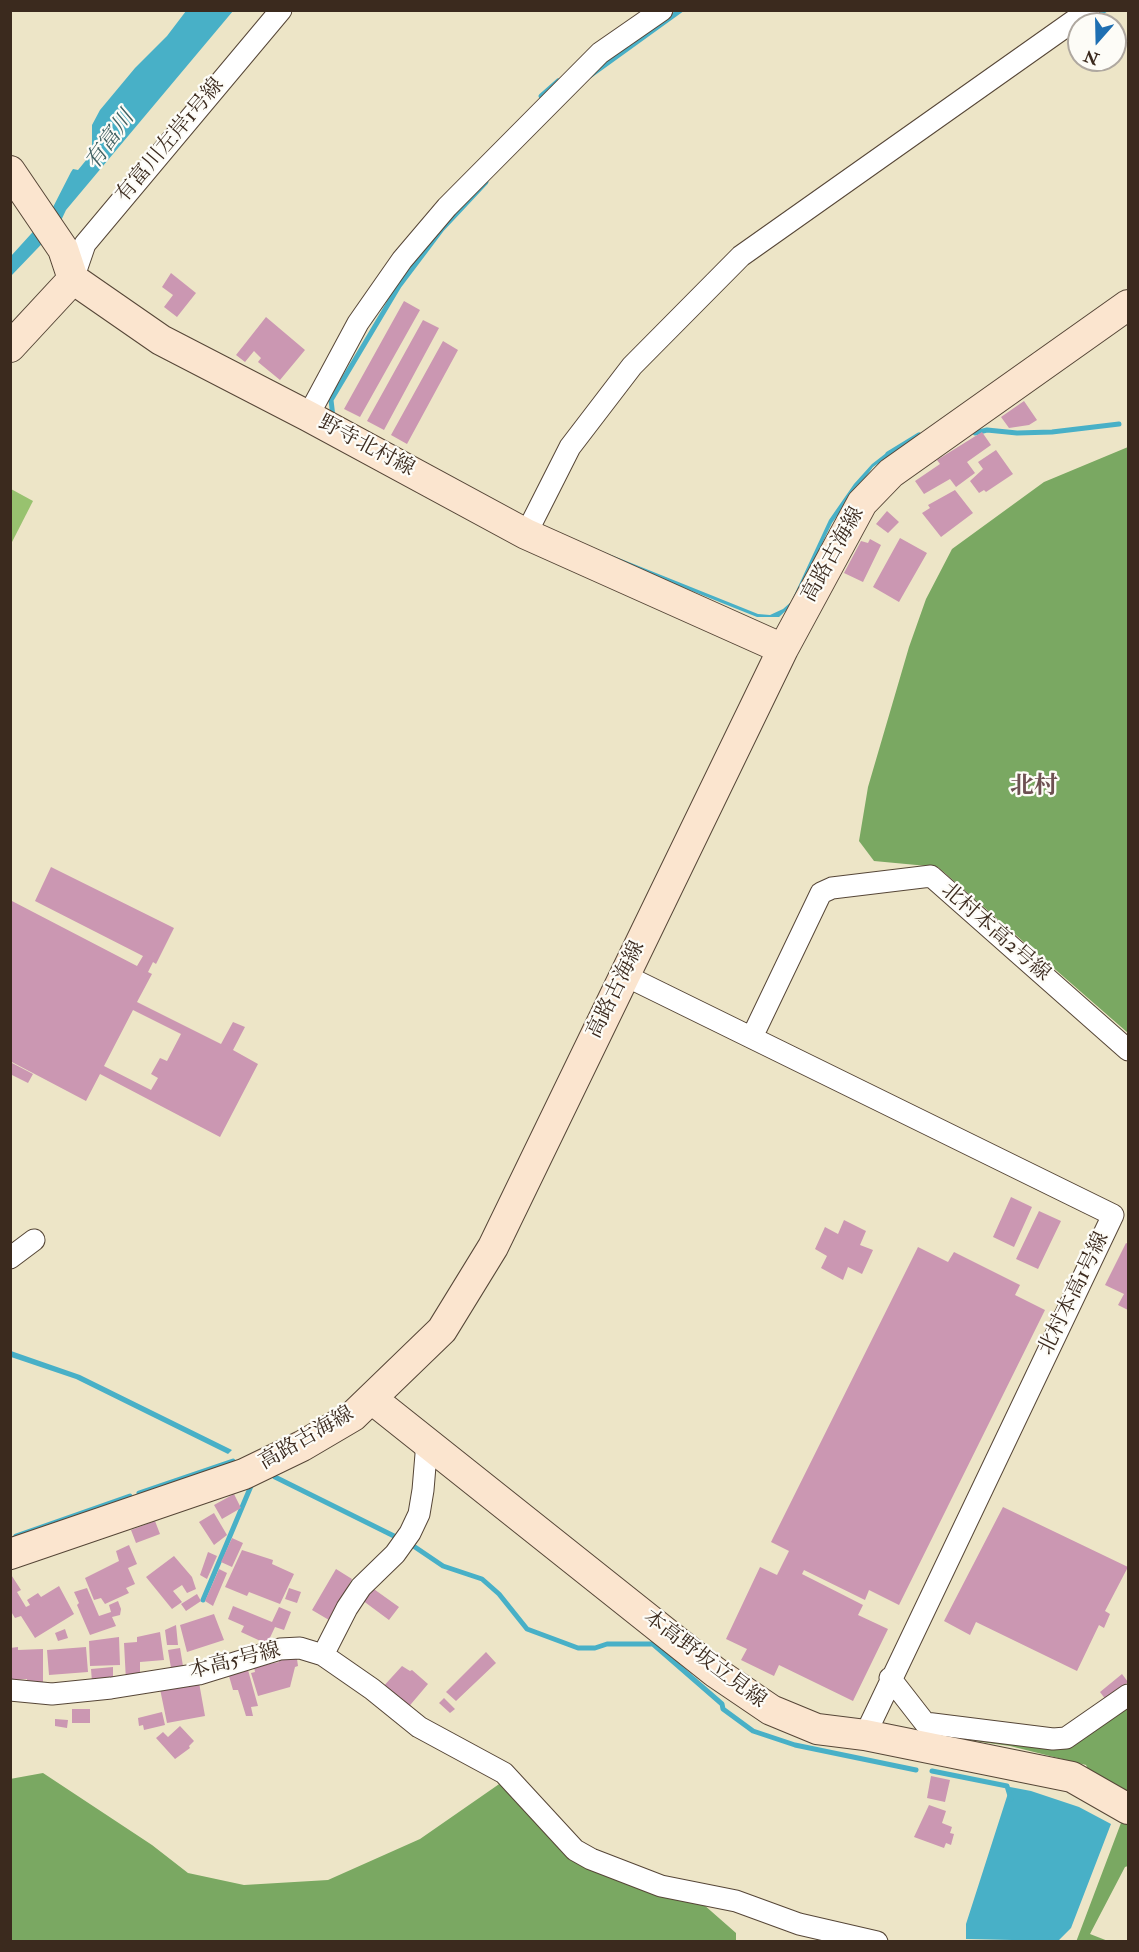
<!DOCTYPE html>
<html>
<head>
<meta charset="utf-8">
<style>
  body { margin:0 }
  #map { position:relative; width:1139px; height:1952px; overflow:hidden; background:#ede5c7; font-family:"IM FELL Double Pica",serif }
  canvas { display:block }
  .frame { position:absolute; inset:0; border:12px solid #3b2a1e; pointer-events:none }
  .north { position:absolute; left:1067px; top:12px; width:60px; height:60px; box-sizing:border-box; background:#fdfcf7; border:2px solid #afa8a0; border-radius:50%; rotate:200deg; font-size:16px; font-weight:700; line-height:24px; text-align:center; color:#3b2a1e }
  .north::after { content:''; display:block; margin:auto; width:21px; height:27px; background:#1f6fb2; clip-path:polygon(50% 0,100% 100%,50% 72%,0 100%) }
</style>
</head>
<body>
<div id="map">
<canvas width="1139" height="1952"></canvas>
<div class="frame"></div>
<div class="north">N</div>
</div>
<script>
const ctx = document.querySelector('canvas').getContext('2d');
ctx.lineJoin = 'round';
function fillPath(path, color) {
  ctx.fillStyle = color;
  ctx.fill(path, 'evenodd');
}
function poly(rows) {
  const path = new Path2D();
  for (const r of rows) {
    path.moveTo(r[0], r[1]);
    for (let i = 2; i < r.length; i += 2) path.lineTo(r[i], r[i + 1]);
  }
  return path;
}
function strokePath(path, color, width, dash) {
  ctx.strokeStyle = color;
  ctx.lineWidth = width;
  ctx.lineCap = dash ? 'butt' : 'round';
  ctx.setLineDash(dash || []);
  ctx.stroke(path);
}
function label(font, color, halo, rows, align = 'center') {
  ctx.font = font + ' "IM FELL Double Pica","Noto Serif JP",serif';
  ctx.lineWidth = 4.5;
  ctx.setLineDash([]);
  ctx.textBaseline = 'middle';
  ctx.strokeStyle = halo;
  ctx.fillStyle = color;
  for (const [text, x, y, turn = 0] of rows) {
    ctx.save();
    ctx.translate(x, y);
    ctx.rotate((+turn || 0) * Math.PI / 180);
    ctx.textAlign = isNaN(turn) ? turn : align;
    if (halo) ctx.strokeText(text, 0, 0);
    ctx.fillText(text, 0, 0);
    ctx.restore();
  }
}
fillPath(poly([
  [11,489,33,501,11,544]
]), '#98c26f');
fillPath(poly([
  [1128,447,1128,1033,938,867,874,861,859,841,868,787,909,647,926,599,952,549,1044,482],
  [1128,1703,1128,1799,1090,1774,1086,1765,1010,1746,924,1734,1068,1747],
  [43,1773,152,1845,188,1873,244,1885,328,1880,420,1839,505,1780,562,1842,695,1897,736,1933,736,1941,11,1941,10,1779],
  [1124,1815,1128,1819,1128,1866,1125,1867,1090,1934,1108,1941,1076,1942]
]), '#7aa862');
fillPath(poly([
  [186,11,233,11,66,210,58,227,11,276,11,256,50,213,71,172,73,169,78,170,92,153,92,125,100,110,135,68,167,36],
  [890,450,892,454,873,467,832,523,793,604,779,617,757,617,547,533,549,530,758,614,770,615,783,609,791,602,829,520,854,484,872,464],
  [11,1351,80,1375,232,1450,228,1454,76,1379,11,1357],
  [1010,1787,1031,1791,1079,1807,1111,1824,1071,1928,1058,1941,966,1939,966,1924]
]), '#48b0c7');
strokePath(poly([
  [1094,18,1105,10],
  [591,75,681,10],
  [541,96,558,81],
  [333,417,331,400,399,286,442,229,486,182],
  [975,433,987,430,1017,433,1052,432,1119,424],
  [888,454,919,435],
  [275,1477,398,1538],
  [139,1493,233,1461],
  [16,1536,130,1496],
  [409,1543,443,1566,482,1579,499,1594,527,1629,578,1648,595,1648,607,1644,653,1644,722,1704,723,1709,753,1731,795,1745,916,1770],
  [203,1600,251,1486],
  [932,1771,1007,1786,1011,1799]
]), '#48b0c7', 5);
fillPath(poly([
  [171,273,196,293,177,317,164,307,173,295,162,287],
  [404,301,420,310,360,417,344,409],
  [266,317,305,350,280,380,258,362,261,358,254,351,245,362,236,355],
  [423,320,439,328,384,430,367,421],
  [443,341,458,350,407,444,391,435],
  [1024,401,1037,420,1029,425,1009,428,1001,417],
  [982,432,991,445,967,462,975,473,956,487,950,479,924,494,915,481,940,464,937,460],
  [996,450,1013,474,986,492,984,490,979,493,970,481,983,469,978,462],
  [955,490,973,513,941,537,922,513,930,508,928,505],
  [887,511,899,522,888,533,876,524],
  [900,538,927,553,899,602,873,587],
  [870,539,881,545,863,582,844,573,861,541,868,543],
  [51,867,174,928,156,964,153,962,148,972,152,974,137,1002,221,1044,233,1022,245,1027,233,1050,258,1064,220,1137,100,1074,86,1101,10,1061,10,900,137,966,143,956,35,901],
  [133,1010,181,1034,167,1061,160,1058,151,1074,158,1078,151,1090,104,1066],
  [12,1063,33,1074,28,1083,10,1074],
  [1011,1197,1032,1207,1014,1247,993,1237],
  [1039,1211,1061,1221,1038,1269,1016,1259],
  [844,1220,866,1231,860,1245,873,1250,862,1274,848,1267,843,1280,821,1268,827,1256,815,1249,825,1227,838,1234],
  [1126,1243,1128,1244,1128,1310,1118,1305,1124,1294,1105,1285],
  [918,1247,948,1262,954,1252,1020,1285,1015,1295,1045,1310,899,1605,869,1590,865,1600,804,1570,802,1574,863,1605,858,1615,888,1629,853,1701,779,1665,774,1676,741,1660,747,1649,726,1639,760,1567,777,1575,789,1551,771,1542],
  [234,1494,241,1508,222,1519,214,1505],
  [1003,1507,1128,1567,1105,1611,1110,1614,1104,1628,1099,1625,1077,1671,976,1622,970,1635,944,1621],
  [214,1513,227,1535,214,1545,199,1522],
  [155,1521,160,1534,136,1543,131,1530],
  [232,1538,243,1543,232,1567,221,1562],
  [129,1545,137,1564,128,1568,135,1584,126,1588,129,1593,105,1604,101,1598,94,1600,85,1578,119,1561,116,1551],
  [242,1550,273,1560,272,1564,294,1574,280,1604,249,1592,247,1596,225,1587],
  [208,1552,217,1556,207,1579,200,1575],
  [174,1556,192,1577,196,1589,187,1593,182,1585,173,1591,182,1602,172,1609,146,1577],
  [219,1569,227,1573,213,1606,205,1601],
  [336,1569,352,1579,329,1620,312,1610],
  [10,1573,21,1590,17,1592,26,1607,30,1605,27,1600,38,1593,41,1597,59,1586,74,1614,35,1638,21,1616,15,1618,10,1610],
  [371,1587,399,1607,389,1620,362,1600],
  [87,1588,99,1616,111,1612,109,1605,118,1601,121,1609,120,1615,112,1617,116,1626,90,1635,77,1605,79,1603,74,1592],
  [289,1588,301,1592,297,1603,285,1599],
  [197,1594,201,1601,186,1611,181,1604],
  [233,1606,272,1622,279,1607,291,1612,284,1630,275,1627,267,1644,241,1632,244,1626,228,1619],
  [214,1614,224,1640,187,1652,180,1625],
  [176,1625,178,1645,167,1645,165,1630],
  [65,1629,68,1638,58,1641,55,1633],
  [160,1632,164,1660,140,1662,140,1678,126,1681,124,1643,137,1642,137,1637],
  [119,1637,120,1665,90,1666,89,1641],
  [18,1647,18,1650,43,1649,43,1688,28,1688,27,1679,10,1680,10,1648],
  [86,1647,88,1672,49,1675,47,1650],
  [180,1648,183,1666,171,1668,168,1650],
  [296,1652,298,1666,295,1667,290,1687,258,1696,251,1673,255,1672,254,1667,279,1662,277,1654],
  [486,1652,496,1663,456,1701,446,1692],
  [402,1666,410,1671,412,1670,428,1684,406,1710,381,1689],
  [113,1667,113,1681,92,1682,91,1669],
  [248,1670,258,1706,251,1707,253,1716,246,1716,238,1690,233,1690,229,1676],
  [1122,1674,1128,1682,1106,1700,1100,1692],
  [198,1677,205,1716,167,1723,160,1689],
  [444,1698,455,1709,450,1713,439,1703],
  [72,1709,90,1709,90,1723,72,1723],
  [162,1712,165,1725,144,1730,143,1725,139,1726,138,1718],
  [55,1719,68,1720,67,1728,55,1726],
  [180,1726,194,1741,189,1746,190,1748,175,1759,156,1738,163,1732,168,1737],
  [931,1776,950,1780,945,1802,927,1798],
  [929,1805,946,1811,942,1823,952,1827,950,1833,954,1834,951,1845,946,1843,944,1848,914,1837]
]), '#cb97b2');
const street = poly([
  [73,279,85,244,281,10],
  [308,416,358,323,402,260,447,207,600,53,662,10],
  [526,534,570,447,632,366,741,256,1089,10],
  [624,975,1113,1215,865,1735],
  [752,1037,821,893,832,888,931,876,1128,1050],
  [10,1258,34,1240],
  [323,1655,372,1689,419,1727,504,1773,575,1850,591,1859,661,1886,736,1901,799,1924,877,1942],
  [890,1678,925,1723,1053,1739,1066,1738,1128,1695],
  [10,1690,52,1694,111,1688,199,1674,280,1649,300,1648,323,1655,347,1608,361,1587,395,1554,410,1533,419,1514,423,1490,427,1442]
]);
const secondary = poly([
  [10,171,63,249,73,279,161,340,308,416,526,534,783,649],
  [10,347,73,279],
  [372,1399,715,1672,771,1710,817,1729,865,1735,1072,1777,1128,1809],
  [10,1554,244,1474,302,1446,353,1416,442,1330,493,1247,783,649,862,503,891,473,1128,305]
]);
strokePath(street, '#564637', 23);
strokePath(secondary, '#564637', 32);
strokePath(street, '#fff', 21);
strokePath(secondary, '#fbe5cf', 30);
label('21px', '#3b2a1e', '#fdfcf7', [
  ["有富川左岸1号線",171,141,-50],
  ["野寺北村線",366,447,28],
  ["高路古海線",834,555,-61],
  ["北村本高2号線",995,933,41],
  ["高路古海線",617,990,-64],
  ["北村本高1号線",1075,1294,-64],
  ["高路古海線",307,1439,-30],
  ["本高野坂立見線",704,1660,37],
  ["本高5号線",235,1662,-14]
]);
label('italic 22px', '#406062', '#fdfcf7', [
  ["有富川",111,141,-54]
]);
label('bold 24px', '#6d5052', '#fdfcf7', [
  ["北村",1034,788]
]);
</script>
</body>
</html>
